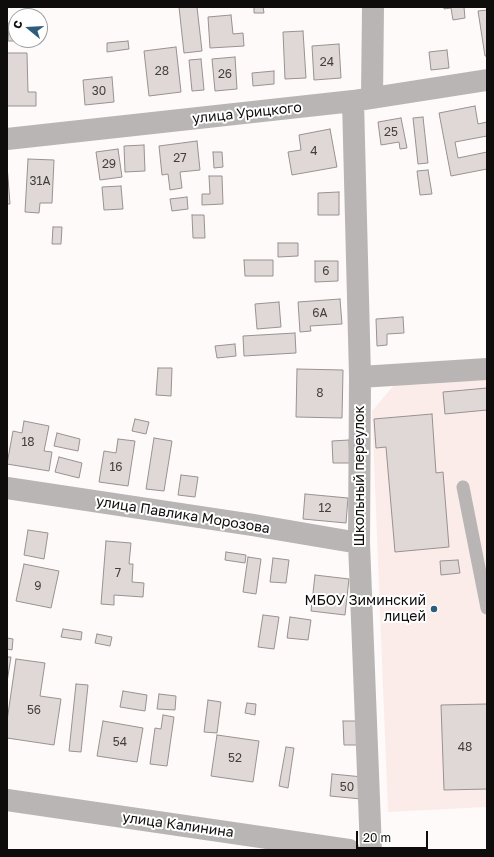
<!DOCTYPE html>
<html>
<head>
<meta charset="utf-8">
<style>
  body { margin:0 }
  #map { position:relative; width:494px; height:857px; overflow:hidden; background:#fefaf9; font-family:"Golos Text",sans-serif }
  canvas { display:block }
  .frame { position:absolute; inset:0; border:8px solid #0f0c0c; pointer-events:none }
  .north { position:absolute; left:8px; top:8px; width:40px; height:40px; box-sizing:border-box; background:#fff; border:1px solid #9f9e9e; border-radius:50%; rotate:288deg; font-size:11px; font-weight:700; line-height:16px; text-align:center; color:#0f0c0c }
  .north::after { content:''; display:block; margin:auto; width:14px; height:18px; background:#2e5c7b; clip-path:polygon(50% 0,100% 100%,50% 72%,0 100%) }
  .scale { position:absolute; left:356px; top:831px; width:72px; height:18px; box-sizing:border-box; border:2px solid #0f0c0c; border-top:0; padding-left:5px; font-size:12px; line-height:14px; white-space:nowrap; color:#0f0c0c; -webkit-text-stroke:3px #fff; paint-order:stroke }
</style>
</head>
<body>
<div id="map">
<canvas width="494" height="857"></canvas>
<div class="frame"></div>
<div class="north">С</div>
<div class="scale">20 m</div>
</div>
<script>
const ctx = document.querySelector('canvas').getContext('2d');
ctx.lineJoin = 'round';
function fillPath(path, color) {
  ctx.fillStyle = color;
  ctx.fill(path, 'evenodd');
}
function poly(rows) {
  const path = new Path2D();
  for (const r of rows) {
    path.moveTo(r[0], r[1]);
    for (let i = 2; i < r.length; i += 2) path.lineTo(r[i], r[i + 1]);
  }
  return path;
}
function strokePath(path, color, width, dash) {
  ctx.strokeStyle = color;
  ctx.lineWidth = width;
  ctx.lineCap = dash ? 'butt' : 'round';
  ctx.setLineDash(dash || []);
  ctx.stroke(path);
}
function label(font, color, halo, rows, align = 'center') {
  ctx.font = font + ' "Golos Text",sans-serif';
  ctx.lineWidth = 4;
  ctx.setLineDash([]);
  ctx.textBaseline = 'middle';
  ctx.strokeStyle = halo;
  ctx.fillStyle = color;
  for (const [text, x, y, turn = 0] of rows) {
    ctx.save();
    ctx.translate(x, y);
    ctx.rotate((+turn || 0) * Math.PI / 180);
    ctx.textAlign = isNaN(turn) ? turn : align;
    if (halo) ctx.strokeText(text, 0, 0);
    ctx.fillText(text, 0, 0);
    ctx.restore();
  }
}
fillPath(poly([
  [487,380,487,807,388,812,372,411,394,385]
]), '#fcece9');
const building = poly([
  [179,7,197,7,202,51,184,53,179,7],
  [254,7,263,7,264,13,254,13,254,7],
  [444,7,464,7,465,18,453,20,451,8,444,9,444,7],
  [487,10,487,56,485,56,478,11,487,10],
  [231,15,233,34,243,33,244,46,210,48,208,17,231,15],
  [9,23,16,23,16,40,25,41,8,41,9,23],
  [303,31,306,78,285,79,283,32,303,31],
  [128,41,129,49,107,52,107,43,128,41],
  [339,44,341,78,314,80,312,46,339,44],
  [176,47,181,92,149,96,144,51,176,47],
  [447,50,449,68,431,70,429,52,447,50],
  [7,53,27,53,28,92,36,92,36,106,7,106,7,53],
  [235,57,237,89,215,91,212,59,235,57],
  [201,59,204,90,192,91,189,60,201,59],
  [274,71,274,84,253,86,252,73,274,71],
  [112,77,114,102,85,105,83,80,112,77],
  [475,106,478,124,487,122,487,136,455,142,458,158,487,152,487,169,451,176,439,113,475,106],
  [423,117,428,163,418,164,413,118,423,117],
  [401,118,407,148,400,149,399,142,381,145,378,122,401,118],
  [330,129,337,167,292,175,288,152,301,150,299,135,330,129],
  [197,141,200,170,180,172,182,188,170,190,168,174,162,175,159,146,197,141],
  [144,145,145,171,125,172,124,146,144,145],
  [118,149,122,177,100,180,96,152,118,149],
  [213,152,222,152,223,167,214,168,213,152],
  [28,159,54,160,52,203,40,203,39,213,25,212,28,159],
  [7,165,10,204,7,204,7,165],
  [428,170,432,194,420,195,417,171,428,170],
  [209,176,222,176,223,204,202,205,202,194,210,194,209,176],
  [121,186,123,209,104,210,102,187,121,186],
  [339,192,339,215,318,215,318,193,339,192],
  [187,197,188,209,172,211,170,199,187,197],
  [192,215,204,215,205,238,193,238,192,215],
  [53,227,62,227,61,244,52,244,53,227],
  [278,243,298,243,298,256,278,257,278,243],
  [244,260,273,260,273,276,245,276,244,260],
  [315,261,338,261,338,281,315,282,315,261],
  [340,299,342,324,310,326,311,331,300,332,298,302,340,299],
  [279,302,281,327,257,329,255,304,279,302],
  [403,317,404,333,387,334,387,345,377,346,376,319,403,317],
  [295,333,296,353,244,356,243,336,295,333],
  [235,344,236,356,217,358,215,346,235,344],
  [158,368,172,368,171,396,156,395,158,368],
  [297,369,343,370,342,418,296,417,297,369],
  [487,388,487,410,445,414,443,392,487,388],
  [432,414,436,473,443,472,449,547,395,552,386,447,376,448,374,419,432,414],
  [135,419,149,422,146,434,132,431,135,419],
  [24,421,49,426,44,451,52,452,49,471,7,464,13,431,22,433,24,421],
  [57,433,80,439,78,451,54,446,57,433],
  [154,438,172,441,164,491,146,489,154,438],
  [118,439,135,441,128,486,99,482,104,451,116,453,118,439],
  [349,440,350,463,333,463,332,441,349,440],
  [59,457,82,463,79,478,55,472,59,457],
  [181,475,198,477,195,497,178,495,181,475],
  [305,494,348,498,346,523,303,519,305,494],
  [28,530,48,533,44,559,24,555,28,530],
  [106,541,131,543,129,564,133,564,132,582,144,583,143,597,114,595,114,605,101,604,106,541],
  [226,552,246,555,245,563,225,560,226,552],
  [248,557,261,559,256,594,243,592,248,557],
  [273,558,289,560,286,583,270,582,273,558],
  [458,560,460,573,441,575,440,561,458,560],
  [24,564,59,571,51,608,16,601,24,564],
  [315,575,349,579,345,615,311,611,315,575],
  [263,615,279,617,274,649,258,647,263,615],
  [290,617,311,620,308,640,287,638,290,617],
  [63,629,82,632,81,640,61,637,63,629],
  [97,634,112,637,110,646,95,643,97,634],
  [7,638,13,639,12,650,7,649,7,638],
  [7,657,11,657,7,682,7,657],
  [16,659,45,663,40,696,61,699,54,745,7,738,7,721,16,659],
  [76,684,88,685,81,752,69,751,76,684],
  [123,691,147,695,145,711,120,707,123,691],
  [159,694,176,696,175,710,157,709,159,694],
  [208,700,221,702,217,733,204,732,208,700],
  [247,703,256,704,255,715,245,713,247,703],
  [487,704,487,789,444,790,441,705,487,704],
  [163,715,174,717,167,766,150,764,155,728,161,729,163,715],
  [103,721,143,728,137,762,97,756,103,721],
  [343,721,357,721,358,745,344,745,343,721],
  [217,735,259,741,253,782,211,776,217,735],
  [286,747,294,748,288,788,279,786,286,747],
  [332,774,363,777,361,799,330,796,332,774]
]);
fillPath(building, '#dfd8d7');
strokePath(building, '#989290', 1);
strokePath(poly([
  [463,487,487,608]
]), '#b8b5b4', 13);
strokePath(poly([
  [372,98,373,7],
  [353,101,360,377,359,543,371,850],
  [7,139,353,101,487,80],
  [360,377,487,369],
  [7,488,253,525,359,543],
  [7,800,349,850]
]), '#b8b5b4', 22);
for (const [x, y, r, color] of [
  [434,609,4,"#2e5c7b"]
]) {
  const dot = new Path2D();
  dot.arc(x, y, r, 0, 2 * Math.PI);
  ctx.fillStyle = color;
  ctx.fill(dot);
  strokePath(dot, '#fff', 1.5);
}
label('12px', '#433f3f', null, [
  ["24",327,62],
  ["28",162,71],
  ["26",225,74],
  ["30",99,91],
  ["25",391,132],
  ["4",314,151],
  ["27",180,158],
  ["29",109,164],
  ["31А",40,181],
  ["6",326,271],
  ["6А",320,313],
  ["8",320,393],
  ["18",28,442],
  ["16",116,467],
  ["12",325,508],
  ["7",118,573],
  ["9",38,586],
  ["56",34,710],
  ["54",120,742],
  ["48",465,747],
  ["52",235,758],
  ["50",347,787]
]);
label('14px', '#0f0c0c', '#fff', [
  ["улица Урицкого",247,113,-6],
  ["Школьный переулок",360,476,-90],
  ["улица Павлика Морозова",183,515,9],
  ["улица Калинина",178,825,8]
]);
label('14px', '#0f0c0c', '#fff', [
  ["МБОУ Зиминский",426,601],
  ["лицей",426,617]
], 'right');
</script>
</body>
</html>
